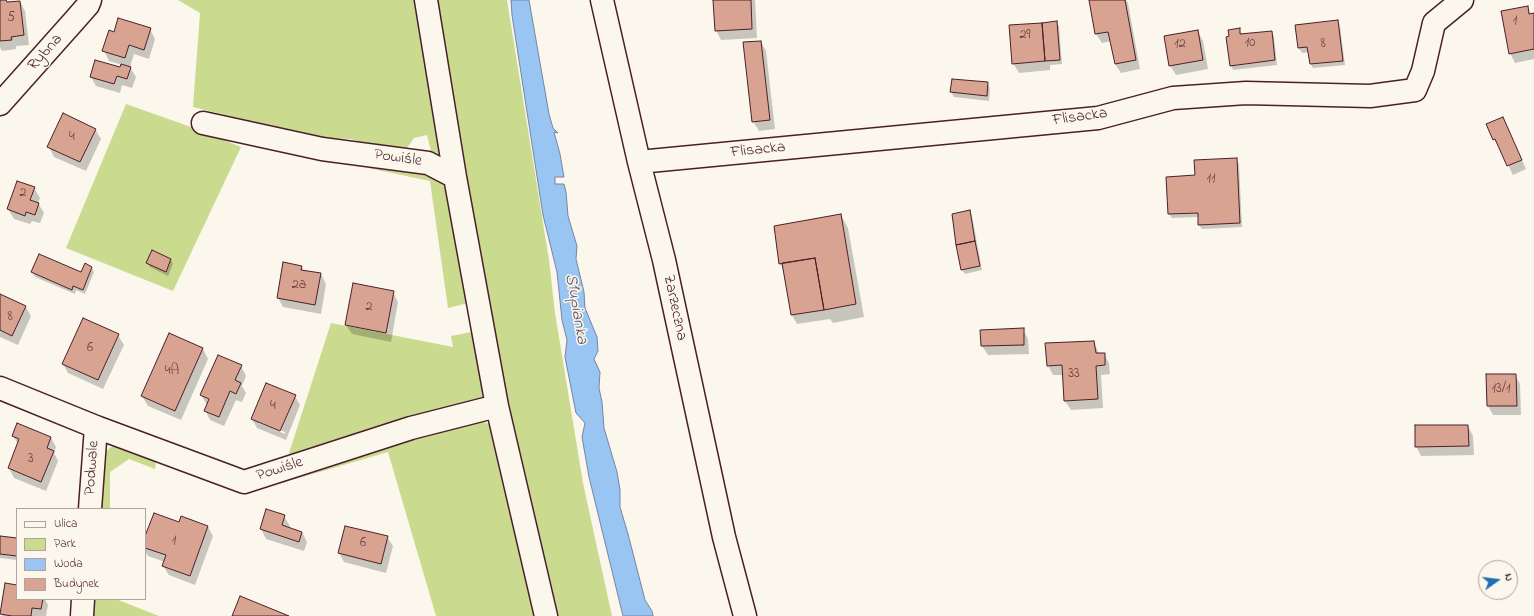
<!DOCTYPE html>
<html>
<head>
<meta charset="utf-8">
<style>
  body { margin:0 }
  #map { position:relative; width:1534px; height:616px; overflow:hidden; background:#fbf7ec; font-family:"Indie Flower",sans-serif }
  canvas { display:block }
  .legend { position:absolute; left:16px; top:508px; width:130px; height:92px; box-sizing:border-box; background:#fbf7ec; border:1px solid #b4a19f; margin:0; padding:5px 7px; list-style:none; font-size:12px; color:#4a1f2b }
  .legend li { display:flex; align-items:center; gap:8px; height:20px }
  .legend b { width:20px; border:1px solid #b4a19f }
  .north { position:absolute; left:1478px; top:560px; width:40px; height:40px; box-sizing:border-box; background:#fbf7ec; border:1px solid #b4a19f; border-radius:50%; rotate:76deg; font-size:11px; font-weight:700; line-height:16px; text-align:center; color:#4a1f2b }
  .north::after { content:''; display:block; margin:auto; width:14px; height:18px; background:#1f6fb2; clip-path:polygon(50% 0,100% 100%,50% 72%,0 100%) }
</style>
</head>
<body>
<div id="map">
<canvas width="1534" height="616"></canvas>
<ul class="legend">
<li><b style="height:5px;background:#fbf7ec"></b>Ulica</li>
<li><b style="height:11px;background:#cadb90"></b>Park</li>
<li><b style="height:11px;background:#98c5f2"></b>Woda</li>
<li><b style="height:11px;background:#d9a391"></b>Budynek</li>
</ul>
<div class="north">N</div>
</div>
<script>
const ctx = document.querySelector('canvas').getContext('2d');
ctx.lineJoin = 'round';
function fillPath(path, color) {
  ctx.fillStyle = color;
  ctx.fill(path, 'evenodd');
}
function poly(rows) {
  const path = new Path2D();
  for (const r of rows) {
    path.moveTo(r[0], r[1]);
    for (let i = 2; i < r.length; i += 2) path.lineTo(r[i], r[i + 1]);
  }
  return path;
}
function strokePath(path, color, width, dash) {
  ctx.strokeStyle = color;
  ctx.lineWidth = width;
  ctx.lineCap = dash ? 'butt' : 'round';
  ctx.setLineDash(dash || []);
  ctx.stroke(path);
}
function label(font, color, halo, rows, align = 'center') {
  ctx.font = font + ' "Indie Flower",sans-serif';
  ctx.lineWidth = 3;
  ctx.setLineDash([]);
  ctx.textBaseline = 'middle';
  ctx.strokeStyle = halo;
  ctx.fillStyle = color;
  for (const [text, x, y, turn = 0] of rows) {
    ctx.save();
    ctx.translate(x, y);
    ctx.rotate((+turn || 0) * Math.PI / 180);
    ctx.textAlign = isNaN(turn) ? turn : align;
    if (halo) ctx.strokeText(text, 0, 0);
    ctx.fillText(text, 0, 0);
    ctx.restore();
  }
}
fillPath(poly([
  [178,0,422,0,448,166,432,155,427,135,414,138,407,148,393,151,351,139,318,138,193,107,200,13],
  [432,0,507,0,549,260,555,313,583,483,612,616,552,616,502,404],
  [126,104,191,127,241,147,173,291,66,248],
  [389,164,417,167,442,182,453,204,473,302,448,308,430,181,368,168],
  [331,323,453,347,451,336,477,331,485,402,292,458,289,453],
  [475,420,487,423,496,430,539,616,436,616,388,452,275,485,287,475],
  [119,445,156,460,155,469,129,459,110,472,110,509,98,509,105,452,111,447],
  [91,599,116,599,159,616,90,616]
]), '#cadb90');
const water = poly([
  [511,0,529,0,549,114,553,128,558,133,554,132,560,154,564,177,555,177,555,184,564,184,566,192,568,216,577,246,576,259,584,292,585,308,597,337,598,351,594,359,600,372,599,388,602,402,604,428,617,472,620,490,620,507,628,534,645,600,652,611,653,616,623,616,589,477,582,437,585,423,576,413,565,357,567,340,562,320,557,272,543,215,512,15,511,0]
]);
fillPath(water, '#98c5f2');
strokePath(water, '#7983a2', 1);
fillPath(poly([
  [0,0,6,0,8,3,20,2,25,11,29,45,16,46,16,49,2,51,0,47],
  [714,0,755,0,757,38,721,40,716,30],
  [1090,0,1126,0,1128,3,1140,69,1121,73,1115,64,1111,41,1102,43,1096,34],
  [1527,7,1531,14,1534,14,1534,59,1515,63,1510,53],
  [1338,21,1340,26,1345,65,1313,68,1311,64,1309,52,1302,53,1299,48,1296,26],
  [1056,22,1059,26,1062,64,1050,65,1050,70,1019,73,1013,63],
  [150,29,155,39,149,59,134,54,130,67,136,77,132,88,122,85,120,93,96,86,91,77,120,68,122,65,109,61,104,51,114,33],
  [1239,29,1242,35,1271,32,1274,37,1277,65,1233,70,1231,65],
  [1198,32,1203,41,1208,69,1176,75,1170,65],
  [761,42,766,51,775,129,759,131,753,121],
  [987,83,990,88,989,101,954,97,951,92],
  [1503,118,1526,169,1513,175,1500,148,1494,139],
  [95,129,101,139,86,171,54,157,49,147],
  [1236,159,1239,164,1242,227,1202,229,1199,225,1199,217,1172,218,1169,214,1167,177,1196,176],
  [34,188,40,198,38,203,44,213,40,223,32,221,30,224,14,219,8,209],
  [970,211,972,216,982,270,965,274,962,270],
  [841,215,848,228,864,317,833,323,830,319,797,324,792,315,784,270,780,263],
  [152,251,171,260,173,264,168,276,150,267,147,263],
  [85,265,92,268,94,272,85,294,76,290,75,294,35,277,32,272,82,273],
  [301,267,304,270,321,274,326,284,321,314,283,307,278,298],
  [393,292,398,302,391,342,352,334,346,325],
  [0,295,25,306,31,316,18,345,0,337],
  [1023,329,1028,339,1029,354,988,355,982,346],
  [170,334,203,349,208,359,181,420,148,406,142,396],
  [118,335,124,345,103,389,68,373,63,364],
  [1094,342,1099,354,1104,354,1109,363,1110,374,1101,375,1103,408,1071,410,1065,401,1064,375,1053,375,1048,365],
  [241,366,246,376,242,386,246,393,242,402,236,400,224,426,210,420,205,410,207,405,201,395],
  [1515,375,1520,384,1521,415,1493,415,1488,406],
  [295,396,300,405,286,440,257,428,252,419],
  [259,421,285,432,285,434,259,423],
  [1468,426,1473,436,1474,455,1421,456,1416,446],
  [13,436,51,438,56,447,54,453,58,461,46,491,14,478,9,468,18,444],
  [266,511,284,516,290,526,289,528,302,532,307,542,304,551,266,539,261,529],
  [181,517,208,527,213,536,195,585,169,575,163,566,165,562,148,556,145,551,145,539,179,523],
  [0,537,17,539,17,560,0,558],
  [387,537,393,546,386,573,344,562,339,553],
  [17,586,17,599,45,599,48,605,46,616,3,616,1,614]
]), '#0003');
const building = poly([
  [0,0,6,0,7,2,20,1,24,35,11,37,12,40,0,41,0,0],
  [713,0,751,0,752,29,715,31,713,0],
  [1089,0,1125,0,1136,60,1115,64,1108,32,1095,34,1089,0],
  [1528,6,1529,14,1534,13,1534,49,1509,54,1501,11,1528,6],
  [118,18,151,28,144,50,129,45,125,58,102,51,109,30,114,32,118,18],
  [1338,20,1343,61,1310,64,1307,47,1298,48,1295,25,1338,20],
  [1057,21,1060,60,1045,61,1042,23,1057,21],
  [1042,23,1045,61,1012,64,1009,25,1042,23],
  [1240,28,1240,34,1272,31,1275,60,1230,66,1226,37,1229,36,1228,30,1240,28],
  [1198,30,1203,60,1169,66,1164,36,1198,30],
  [761,41,770,120,752,122,743,42,761,41],
  [95,60,120,67,121,64,131,67,127,79,117,76,114,84,90,77,95,60],
  [952,79,988,82,987,96,950,92,952,79],
  [63,113,96,129,80,162,47,147,63,113],
  [1503,117,1522,160,1507,166,1495,139,1493,140,1486,124,1503,117],
  [1237,158,1240,223,1198,225,1198,213,1168,214,1166,177,1195,175,1194,160,1237,158],
  [17,181,35,187,30,200,39,203,35,215,26,212,25,216,7,209,17,181],
  [970,210,975,241,956,245,952,214,970,210],
  [841,214,856,304,824,310,815,258,779,264,774,226,841,214],
  [975,241,980,266,961,270,956,245,975,241],
  [152,250,171,259,166,272,146,263,152,250],
  [39,254,81,272,85,263,92,267,83,290,73,286,72,290,31,272,39,254],
  [815,258,824,310,791,315,782,263,815,258],
  [283,262,302,266,301,270,321,273,315,305,277,298,283,262],
  [353,283,394,291,386,333,345,325,353,283],
  [0,294,26,306,12,336,0,330,0,294],
  [83,318,119,334,98,380,62,364,83,318],
  [1024,328,1024,345,981,346,980,330,1024,328],
  [169,333,203,348,175,411,141,396,169,333],
  [1094,341,1096,353,1105,353,1105,365,1096,366,1098,399,1064,401,1062,365,1047,366,1045,343,1094,341],
  [218,355,242,365,235,380,241,383,236,394,230,391,219,417,204,411,209,399,200,395,218,355],
  [1486,374,1516,374,1517,406,1487,406,1486,374],
  [266,383,296,395,280,431,251,419,266,383],
  [17,423,51,437,47,448,54,451,41,482,8,468,19,439,12,436,17,423],
  [1415,425,1468,425,1469,446,1415,447,1415,425],
  [266,509,285,515,282,525,302,532,299,542,260,529,266,509],
  [154,513,179,522,181,516,208,526,190,576,162,566,166,555,145,548,145,536,154,513],
  [345,526,388,536,381,564,338,553,345,526],
  [0,536,17,538,17,556,0,554,0,536],
  [5,583,17,585,17,599,43,599,41,609,32,608,31,616,12,616,0,614,5,583],
  [240,596,289,616,232,616,240,596]
]);
fillPath(building, '#d9a391');
strokePath(building, '#4a1f2b', 1);
const minor = poly([
  [426,0,455,177,497,406,546,616],
  [602,0,639,162,664,260,724,537,745,616],
  [0,104,74,21,88,5,90,0],
  [203,123,322,149,428,163,455,177],
  [639,162,1098,118,1173,98,1246,93,1370,96,1415,90,1423,71,1434,23,1462,0],
  [0,388,96,427,244,482,411,428,497,406],
  [90,509,96,427],
  [82,616,83,599]
]);
strokePath(minor, '#4a1f2b', 25);
strokePath(minor, '#fbf7ec', 22);
label('14px', '#6e4044', null, [
  ["5",11,19],
  ["1",1515,22],
  ["29",1025,36],
  ["10",1250,44],
  ["12",1180,45],
  ["8",1323,45],
  ["4",72,138],
  ["11",1211,180],
  ["2",23,194],
  ["2a",299,286],
  ["2",369,308],
  ["8",10,318],
  ["6",90,349],
  ["4A",172,372],
  ["33",1074,375],
  ["13/1",1501,390],
  ["4",273,407],
  ["3",31,460],
  ["1",174,542],
  ["6",363,544]
]);
label('16px', '#4a1f2b', '#fbf7ec', [
  ["Rybna",46,53,-48],
  ["Flisacka",1080,118,-8],
  ["Flisacka",758,151,-6],
  ["Powiśle",398,159,8],
  ["Zarzeczna",674,308,78],
  ["Podwale",93,468,-86],
  ["Powiśle",280,470,-18]
]);
label('italic 17px', '#615167', '#fbf7ec', [
  ["Słupianka",575,309,80]
]);
</script>
</body>
</html>
